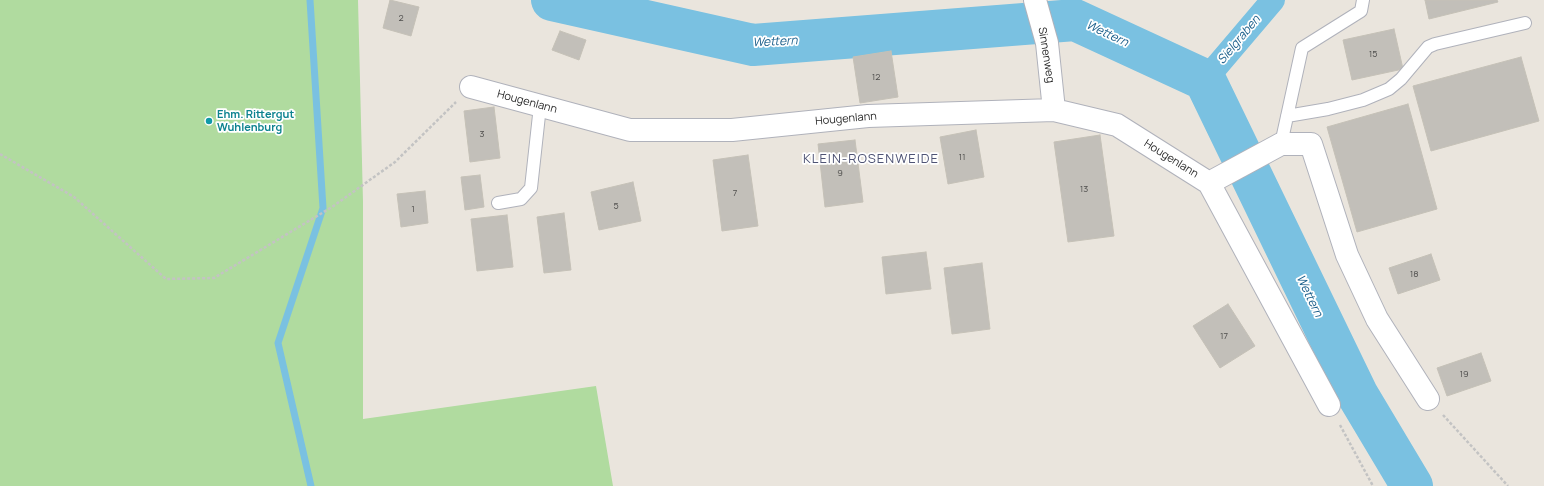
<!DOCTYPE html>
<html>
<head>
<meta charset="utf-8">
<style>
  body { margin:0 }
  canvas { display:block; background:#eae5dd }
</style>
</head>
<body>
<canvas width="1544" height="486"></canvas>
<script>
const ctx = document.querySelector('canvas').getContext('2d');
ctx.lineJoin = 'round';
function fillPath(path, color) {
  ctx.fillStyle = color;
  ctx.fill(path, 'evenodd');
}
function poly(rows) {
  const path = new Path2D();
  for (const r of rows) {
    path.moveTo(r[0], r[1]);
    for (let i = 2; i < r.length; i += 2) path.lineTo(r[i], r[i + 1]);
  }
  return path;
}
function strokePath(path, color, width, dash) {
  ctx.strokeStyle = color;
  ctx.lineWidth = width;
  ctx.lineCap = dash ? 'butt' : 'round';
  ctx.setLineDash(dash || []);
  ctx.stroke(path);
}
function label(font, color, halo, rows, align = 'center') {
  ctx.font = font + ' Manrope,sans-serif';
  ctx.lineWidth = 3.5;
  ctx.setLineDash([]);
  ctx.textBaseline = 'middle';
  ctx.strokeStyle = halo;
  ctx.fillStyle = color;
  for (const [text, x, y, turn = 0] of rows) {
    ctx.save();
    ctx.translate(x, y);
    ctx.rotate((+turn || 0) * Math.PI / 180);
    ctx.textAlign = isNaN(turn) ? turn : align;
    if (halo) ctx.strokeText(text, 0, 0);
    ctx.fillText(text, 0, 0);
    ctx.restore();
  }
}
fillPath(poly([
  [0,0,358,0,363,202,363,419,596,386,613,486,0,486]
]), '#b0db9f');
strokePath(poly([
  [310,0,323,208,278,343,311,486]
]), '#7ac1e1', 7);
strokePath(poly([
  [1205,80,1273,0]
]), '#7ac1e1', 24);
strokePath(poly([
  [552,0,753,45,1075,20,1205,80,1357,394,1412,486]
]), '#7ac1e1', 42);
const building = poly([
  [390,0,419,7,411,36,383,28,390,0],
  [1425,0,1497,0,1498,2,1429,19,1425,0],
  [1394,29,1403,69,1352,80,1343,40,1394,29],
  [560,31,586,40,579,60,552,50,560,31],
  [891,51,898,97,860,103,853,57,891,51],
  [1521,57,1539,121,1431,151,1413,86,1521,57],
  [1408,104,1437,209,1357,232,1327,127,1408,104],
  [494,107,500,158,470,162,464,111,494,107],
  [976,130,984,177,948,184,940,137,976,130],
  [1100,135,1114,236,1068,242,1054,142,1100,135],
  [855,140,863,202,825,207,818,144,855,140],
  [748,155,758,226,722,231,713,160,748,155],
  [480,175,484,207,465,210,461,177,480,175],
  [633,182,641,221,599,230,591,192,633,182],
  [425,191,428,223,401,227,397,194,425,191],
  [564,213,571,270,544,273,537,217,564,213],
  [507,215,513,267,477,271,471,219,507,215],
  [926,252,931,289,886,294,882,257,926,252],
  [1431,254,1440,280,1398,294,1389,268,1431,254],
  [982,263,990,329,952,334,944,268,982,263],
  [1228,304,1255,346,1220,368,1193,326,1228,304],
  [1481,353,1491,381,1447,396,1437,368,1481,353]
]);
fillPath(building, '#c2bfb9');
strokePath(building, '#c5c1b7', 1);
const service = poly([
  [1287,116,1328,109,1363,100,1389,89,1401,79,1428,47,1435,44,1525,23],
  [1281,144,1302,48,1361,11,1363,0],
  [498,203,521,199,531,188,540,106]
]);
const minor = poly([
  [1035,0,1047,43,1054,110],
  [471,87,630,130,732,130,868,116,1054,110,1117,125,1209,183,1329,405],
  [1209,183,1281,144,1311,144,1347,255,1377,319,1428,399]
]);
strokePath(service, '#b0b2bb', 14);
strokePath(minor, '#b0b2bb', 24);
strokePath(poly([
  [0,154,74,197,166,279,214,278,332,207,395,162,456,102],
  [1443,415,1508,486],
  [1340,425,1373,486]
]), '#c3c3c3', 2.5, [3, 2]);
strokePath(service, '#fff', 12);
strokePath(minor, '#fff', 22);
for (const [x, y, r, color] of [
  [209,121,4,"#0f9aa8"]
]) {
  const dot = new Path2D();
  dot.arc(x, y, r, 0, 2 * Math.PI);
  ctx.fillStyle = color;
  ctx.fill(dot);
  strokePath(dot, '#fff', 1.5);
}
label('9px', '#4f4e4d', null, [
  ["2",401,18],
  ["15",1373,54],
  ["12",876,77],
  ["3",482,134],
  ["11",962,157],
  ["9",840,173],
  ["13",1084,189],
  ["7",735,193],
  ["5",616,206],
  ["1",413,209],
  ["18",1414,274],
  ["17",1224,336],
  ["19",1464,374]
]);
label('11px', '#292929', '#fff', [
  ["Sinnenweg",1046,55,81],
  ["Hougenlann",527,102,15],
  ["Hougenlann",846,119,-5],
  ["Hougenlann",1171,159,32]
]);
label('bold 11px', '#0d838f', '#fff', [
  ["Ehm. Rittergut",217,115],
  ["Wuhlenburg",217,128]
], 'left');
label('italic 12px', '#1b5f8b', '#fff', [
  ["Wettern",1107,34,25],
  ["Sielgraben",1239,40,-50],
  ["Wettern",775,42,-3],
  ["Wettern",1309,296,64]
]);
ctx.letterSpacing = '1px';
label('13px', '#4f5475', '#fff', [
  ["KLEIN-ROSENWEIDE",871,159]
]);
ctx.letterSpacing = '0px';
</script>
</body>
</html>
